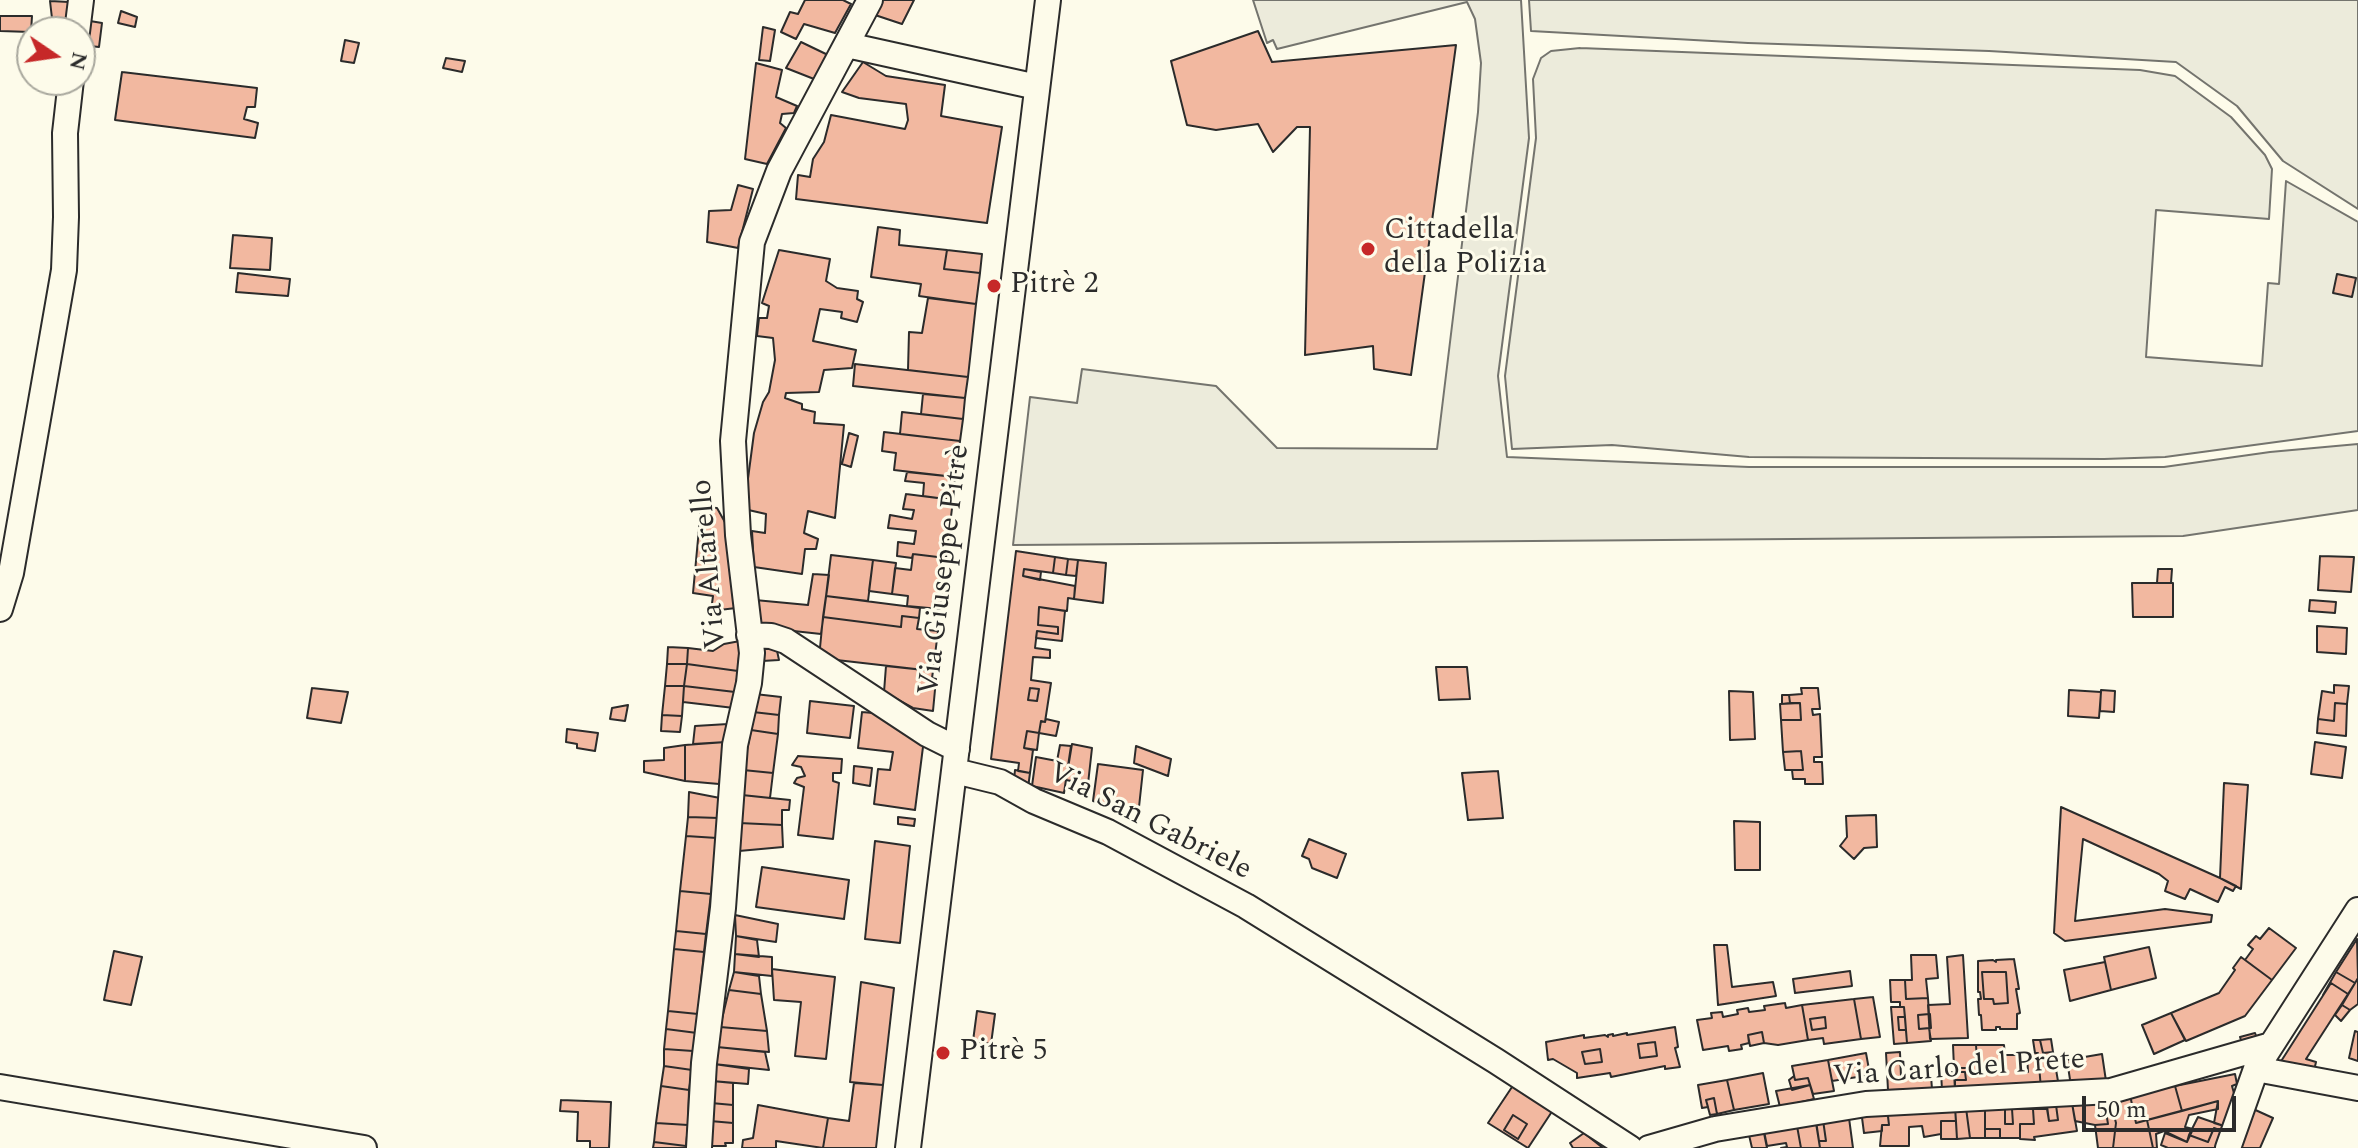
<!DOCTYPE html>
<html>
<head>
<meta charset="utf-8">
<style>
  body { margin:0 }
  #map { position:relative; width:2358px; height:1148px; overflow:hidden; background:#fdfbea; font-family:Spectral,serif }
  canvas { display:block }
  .north { position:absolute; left:16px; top:16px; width:80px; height:80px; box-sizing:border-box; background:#fdfbea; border:2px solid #a9a89e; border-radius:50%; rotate:103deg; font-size:22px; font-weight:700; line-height:32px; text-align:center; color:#2b2b2b }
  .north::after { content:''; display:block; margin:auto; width:28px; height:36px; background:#c62828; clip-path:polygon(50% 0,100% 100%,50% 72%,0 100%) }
  .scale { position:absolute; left:2082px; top:1096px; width:154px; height:36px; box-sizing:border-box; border:4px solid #2b2b2b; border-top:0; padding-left:10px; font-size:24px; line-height:28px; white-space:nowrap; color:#2b2b2b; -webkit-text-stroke:6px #fdfbea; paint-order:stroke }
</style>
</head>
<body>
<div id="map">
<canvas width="2358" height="1148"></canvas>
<div class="north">N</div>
<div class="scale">50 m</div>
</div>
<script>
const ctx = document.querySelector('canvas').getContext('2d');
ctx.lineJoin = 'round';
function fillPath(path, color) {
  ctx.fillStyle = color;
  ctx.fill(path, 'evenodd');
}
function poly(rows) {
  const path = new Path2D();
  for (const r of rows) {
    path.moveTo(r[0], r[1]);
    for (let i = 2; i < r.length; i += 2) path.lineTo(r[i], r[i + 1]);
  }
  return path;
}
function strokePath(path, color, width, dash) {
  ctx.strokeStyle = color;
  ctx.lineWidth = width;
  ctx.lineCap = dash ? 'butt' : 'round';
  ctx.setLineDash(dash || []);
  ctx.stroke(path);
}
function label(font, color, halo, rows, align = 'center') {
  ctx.font = font + ' Spectral,serif';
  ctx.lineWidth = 6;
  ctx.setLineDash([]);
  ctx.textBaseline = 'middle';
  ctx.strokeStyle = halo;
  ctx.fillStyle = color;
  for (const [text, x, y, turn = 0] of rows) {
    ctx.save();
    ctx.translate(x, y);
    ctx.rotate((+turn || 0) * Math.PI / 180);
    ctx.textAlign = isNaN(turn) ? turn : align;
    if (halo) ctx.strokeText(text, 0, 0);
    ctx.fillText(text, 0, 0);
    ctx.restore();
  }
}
const green = poly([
  [1253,0,1521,0,1529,138,1498,376,1507,457,1749,467,2164,467,2270,452,2358,444,2358,510,2183,536,1013,545,1030,397,1077,403,1082,369,1216,386,1277,448,1437,449,1478,112,1481,63,1475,19,1467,2,1277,49,1273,40,1267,43,1253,0],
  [1529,0,2358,0,2358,209,2283,161,2237,106,2176,62,1989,51,1748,43,1531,31,1529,0],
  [1580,48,2140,70,2175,76,2231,117,2265,155,2272,169,2269,219,2156,210,2146,357,2262,366,2268,283,2279,284,2286,181,2358,222,2358,431,2165,457,2104,459,1749,457,1612,445,1512,449,1505,376,1536,138,1533,79,1541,58,1551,51,1580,48]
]);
fillPath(green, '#ecebdb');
strokePath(green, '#74746e', 2);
const building = poly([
  [805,0,843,0,851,4,835,33,804,24,796,39,781,32,790,12,798,14,805,0],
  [880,0,914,0,902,24,875,15,880,0],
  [50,1,69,2,69,25,53,27,50,1],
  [121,11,137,17,135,27,118,23,121,11],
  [0,16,32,16,31,32,0,31,0,16],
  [84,20,102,23,99,47,81,45,84,20],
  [763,27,775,30,770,61,759,60,763,27],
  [1258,31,1272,62,1456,45,1411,375,1374,369,1373,346,1305,355,1310,127,1297,127,1273,152,1258,124,1216,130,1187,125,1171,61,1258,31],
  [345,40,359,43,354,63,341,61,345,40],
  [801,42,828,55,814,79,786,68,801,42],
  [446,58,465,61,462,72,443,68,446,58],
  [863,62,886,76,945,85,941,116,1002,127,987,223,796,199,798,175,810,177,813,159,824,142,831,115,905,129,908,120,906,104,859,98,842,92,863,62],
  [756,63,782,70,776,97,797,106,794,113,782,114,780,123,786,128,767,164,745,159,756,63],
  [122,72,257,88,255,107,247,107,244,119,258,123,255,138,115,120,122,72],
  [738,185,753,189,738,248,707,242,709,211,731,210,738,185],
  [878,227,900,230,899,245,947,250,944,269,980,273,976,304,919,296,921,284,871,277,878,227],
  [233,235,272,238,270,270,230,268,233,235],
  [779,250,830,259,826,281,837,288,858,291,857,299,863,302,857,322,841,318,842,312,820,309,813,341,856,350,852,368,824,370,819,392,786,393,785,398,802,404,802,409,815,412,814,423,844,425,835,518,808,511,804,533,818,539,816,549,805,549,802,574,754,567,752,531,765,533,766,514,744,509,754,433,763,402,769,392,775,360,773,338,757,336,759,318,767,318,769,306,762,303,779,250],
  [947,250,982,254,980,273,944,269,947,250],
  [238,273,290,279,288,296,236,292,238,273],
  [2337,274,2356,278,2352,297,2333,293,2337,274],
  [928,298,976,304,968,377,908,370,909,332,922,333,928,298],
  [855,364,968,377,965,398,853,386,855,364],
  [923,394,965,398,963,419,921,414,923,394],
  [902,412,963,419,960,441,900,434,902,412],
  [884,432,960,441,955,477,894,470,896,453,882,451,884,432],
  [849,433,858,436,851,467,842,464,849,433],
  [907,472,955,477,953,500,923,496,924,483,905,481,907,472],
  [906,494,953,500,946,558,913,554,912,558,897,556,898,542,914,544,916,531,888,528,890,515,912,519,914,510,903,509,906,494],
  [701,507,717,508,731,533,736,608,711,611,713,596,693,593,701,507],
  [1016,551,1055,557,1053,573,1024,569,1023,576,1075,586,1074,599,1068,598,1067,611,1039,607,1038,625,1058,627,1058,634,1037,631,1035,648,1050,650,1050,658,1033,657,1031,680,1051,683,1045,722,1041,721,1039,733,1027,731,1024,748,1033,750,1030,773,1018,771,1019,763,991,759,1016,551],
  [1030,688,1039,689,1037,701,1028,700,1030,688],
  [913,554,946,558,940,609,907,606,908,596,892,594,895,568,911,570,913,554],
  [831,555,873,560,868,601,826,596,831,555],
  [2320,556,2354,557,2351,592,2318,590,2320,556],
  [1055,557,1068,559,1066,575,1053,573,1055,557],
  [1068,559,1078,560,1076,576,1066,575,1068,559],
  [873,560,896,563,892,594,869,591,873,560],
  [1078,560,1106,563,1103,603,1074,599,1078,560],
  [1024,569,1041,572,1040,580,1023,576,1024,569],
  [2158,569,2172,569,2171,583,2157,583,2158,569],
  [813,574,829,575,821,634,757,627,755,600,808,605,813,574],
  [2132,583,2173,583,2173,617,2133,617,2132,583],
  [826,596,920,608,919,618,902,616,901,627,823,617,826,596],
  [2310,600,2336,602,2335,613,2309,611,2310,600],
  [1039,607,1065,611,1062,641,1036,638,1037,631,1058,634,1058,627,1038,625,1039,607],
  [902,616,919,618,917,629,938,631,933,671,819,658,823,617,901,627,902,616],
  [2317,626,2347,628,2346,654,2317,652,2317,626],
  [740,641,738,671,687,664,688,648,713,651,724,644,740,641],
  [759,643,776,646,779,660,762,661,759,643],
  [668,647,688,648,687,664,667,664,668,647],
  [667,664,687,664,684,686,665,686,667,664],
  [687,664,738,671,735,692,684,686,687,664],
  [886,666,933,671,932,678,936,679,933,711,913,708,884,692,886,666],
  [1436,667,1467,667,1470,699,1439,700,1436,667],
  [2334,685,2349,686,2347,704,2335,703,2334,721,2318,719,2322,691,2334,693,2334,685],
  [665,686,684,686,682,716,662,715,665,686],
  [684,686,735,692,734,708,683,702,684,686],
  [312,688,348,692,341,723,307,718,312,688],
  [1030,688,1039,689,1037,701,1028,700,1030,688],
  [1801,688,1818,688,1820,709,1812,709,1813,715,1820,714,1822,757,1814,757,1814,762,1822,762,1823,784,1805,784,1805,779,1793,779,1792,770,1803,770,1801,751,1783,752,1781,720,1801,720,1800,703,1790,703,1789,695,1802,694,1801,688],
  [2069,690,2101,692,2099,718,2068,716,2069,690],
  [2101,690,2115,691,2114,712,2100,711,2101,690],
  [1729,691,1753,692,1755,739,1730,740,1729,691],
  [755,694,781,697,779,715,753,712,755,694],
  [1782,695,1789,695,1790,703,1782,704,1782,695],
  [810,701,854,706,850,738,807,733,810,701],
  [1800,703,1801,720,1781,720,1780,704,1800,703],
  [2335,703,2347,704,2346,736,2317,733,2318,719,2334,721,2335,703],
  [628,705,625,721,610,719,612,708,628,705],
  [753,712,779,715,778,734,751,730,753,712],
  [862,712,884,714,924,739,915,810,874,804,878,769,890,770,893,752,858,748,862,712],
  [662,715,682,716,680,732,661,731,662,715],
  [1046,719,1059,722,1056,736,1039,733,1041,721,1045,722,1046,719],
  [728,724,726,742,693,744,695,726,728,724],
  [567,729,598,733,595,751,577,748,577,744,566,742,567,729],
  [751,730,778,734,773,773,743,770,751,730],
  [1027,731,1039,733,1037,750,1024,748,1027,731],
  [726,742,719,784,685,781,685,745,726,742],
  [2315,742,2346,747,2342,778,2311,774,2315,742],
  [1072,744,1092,748,1088,784,1066,780,1072,744],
  [685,745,685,781,644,772,644,761,664,760,664,748,685,745],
  [1060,745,1071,746,1064,793,1032,786,1036,757,1057,761,1060,745],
  [1136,746,1171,759,1168,776,1134,763,1136,746],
  [1801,751,1803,770,1785,770,1783,752,1801,751],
  [798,756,842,759,841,773,833,773,833,781,839,783,833,839,798,835,804,787,794,783,797,778,805,776,801,767,792,765,798,756],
  [1098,764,1143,770,1139,807,1110,803,1106,805,1093,801,1098,764],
  [854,766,872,768,870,786,853,783,854,766],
  [743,770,773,773,770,798,742,795,743,770],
  [1015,770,1030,773,1028,788,1014,780,1015,770],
  [1498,771,1503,818,1468,820,1462,773,1498,771],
  [2224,783,2248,785,2241,889,2220,878,2224,783],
  [689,792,720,798,719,818,688,817,689,792],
  [742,795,790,800,789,810,782,810,782,825,739,823,742,795],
  [2061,807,2220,878,2236,886,2233,891,2225,887,2218,902,2190,889,2185,899,2165,891,2168,881,2159,874,2083,839,2075,921,2165,909,2212,915,2211,922,2065,941,2054,933,2061,807],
  [1876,815,1877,847,1864,848,1854,859,1840,846,1847,837,1846,816,1876,815],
  [688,817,719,818,717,838,686,836,688,817],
  [898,817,915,819,914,826,898,824,898,817],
  [1734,821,1760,822,1760,870,1735,870,1734,821],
  [739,823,782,825,783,847,739,851,739,823],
  [686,836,717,838,711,894,680,891,686,836],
  [1309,839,1346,854,1337,878,1312,868,1309,859,1302,856,1309,839],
  [875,841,910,846,900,943,865,939,875,841],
  [762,867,849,880,844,919,756,907,762,867],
  [680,891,711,894,706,934,676,931,680,891],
  [735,915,778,924,776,942,736,936,735,915],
  [2269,928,2296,948,2272,980,2245,960,2253,949,2248,945,2256,936,2260,939,2269,928],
  [676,931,706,934,704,952,674,949,676,931],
  [736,936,757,940,759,957,735,954,736,936],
  [2357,939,2358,978,2355,983,2336,972,2357,939],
  [1714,945,1727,945,1732,987,1773,982,1776,996,1718,1005,1714,945],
  [2149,947,2156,978,2111,990,2104,957,2149,947],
  [674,949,704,952,698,1014,668,1011,674,949],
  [114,951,142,957,131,1005,104,1000,114,951],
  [735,954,772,957,772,976,734,972,735,954],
  [1911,955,1936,955,1938,978,1926,979,1928,998,1906,999,1905,980,1912,980,1911,955],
  [1963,955,1968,1038,1930,1039,1928,1005,1950,1004,1947,957,1963,955],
  [2241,957,2272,980,2245,1016,2186,1041,2171,1013,2219,993,2235,970,2233,968,2241,957],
  [2014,959,2019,989,2016,989,2020,1013,2017,1014,2017,1029,2000,1029,2000,1027,1996,1027,1996,1030,1982,1030,1981,1015,1979,1015,1978,999,1981,999,1980,992,1978,992,1978,961,1993,960,1996,962,1996,960,2014,959],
  [1982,972,2006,972,2008,1003,1994,1004,1993,999,1984,999,1982,972],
  [2105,962,2111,990,2070,1001,2064,970,2105,962],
  [772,969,835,977,826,1059,795,1056,801,1002,774,1000,772,969],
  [1850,971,1852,986,1795,993,1793,979,1850,971],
  [734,972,759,976,761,994,729,990,734,972],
  [1982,972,2006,972,2008,1003,1994,1004,1993,999,1984,999,1982,972],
  [2336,972,2355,983,2348,994,2331,983,2323,995,2336,972],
  [2358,978,2358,1004,2350,1010,2342,1005,2358,978],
  [1890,980,1905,980,1906,999,1928,998,1929,1014,1918,1015,1919,1029,1929,1028,1931,1041,1907,1043,1904,1007,1900,1007,1900,1002,1891,1002,1890,980],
  [861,982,894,988,883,1085,850,1082,861,982],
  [2331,983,2348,994,2306,1059,2316,1062,2313,1075,2278,1066,2331,983],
  [729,990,761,994,767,1031,720,1027,729,990],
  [1873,997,1880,1037,1861,1039,1854,999,1873,997],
  [1854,999,1861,1039,1824,1044,1823,1038,1808,1040,1802,1005,1854,999],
  [1825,1017,1826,1028,1812,1030,1810,1019,1825,1017],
  [1785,1003,1786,1008,1802,1005,1808,1040,1778,1045,1764,1043,1762,1032,1748,1035,1749,1043,1741,1045,1742,1049,1729,1051,1728,1046,1703,1050,1697,1020,1712,1018,1711,1013,1722,1012,1723,1017,1738,1014,1737,1010,1748,1008,1749,1012,1765,1010,1764,1006,1785,1003],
  [2342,1005,2350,1010,2341,1021,2335,1015,2342,1005],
  [1891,1007,1904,1007,1905,1017,1898,1017,1899,1030,1906,1030,1907,1043,1894,1044,1891,1007],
  [668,1011,698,1014,697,1033,666,1029,668,1011],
  [977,1011,995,1014,991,1044,973,1041,977,1011],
  [2171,1013,2185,1040,2154,1054,2142,1025,2171,1013],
  [1930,1014,1931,1028,1919,1029,1918,1015,1930,1014],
  [1825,1017,1826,1028,1812,1030,1810,1019,1825,1017],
  [1898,1017,1905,1017,1906,1030,1899,1030,1898,1017],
  [720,1027,767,1031,769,1052,717,1047,720,1027],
  [1675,1027,1678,1047,1675,1048,1680,1067,1665,1069,1665,1066,1660,1067,1611,1077,1610,1073,1577,1078,1577,1073,1553,1059,1548,1060,1546,1042,1584,1035,1584,1038,1605,1035,1608,1037,1608,1035,1613,1034,1613,1036,1627,1033,1627,1035,1675,1027],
  [1655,1042,1657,1056,1640,1058,1638,1044,1655,1042],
  [1600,1049,1602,1062,1585,1064,1582,1052,1600,1049],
  [666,1029,697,1033,693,1051,664,1049,666,1029],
  [2355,1031,2358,1032,2358,1061,2349,1058,2355,1031],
  [1762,1032,1764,1043,1750,1046,1748,1035,1762,1032],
  [2255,1033,2257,1038,2242,1043,2240,1037,2255,1033],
  [2051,1039,2053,1052,2043,1053,2040,1040,2051,1039],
  [2033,1040,2040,1040,2043,1053,2053,1052,2059,1087,2041,1089,2038,1053,2035,1053,2033,1040],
  [1655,1042,1657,1056,1640,1058,1638,1044,1655,1042],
  [1953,1045,1976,1045,1977,1060,1982,1060,1982,1065,1977,1065,1978,1071,1972,1071,1972,1068,1954,1068,1953,1045],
  [1976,1045,2004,1045,2005,1055,2019,1055,2020,1071,2028,1072,2027,1054,2038,1053,2041,1089,1955,1090,1955,1080,1966,1080,1965,1072,1955,1072,1954,1068,1972,1068,1972,1071,1978,1071,1977,1065,1982,1065,1982,1060,1977,1060,1976,1045],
  [717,1047,765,1052,769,1070,714,1064,717,1047],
  [664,1049,693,1051,692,1070,664,1066,664,1049],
  [1600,1049,1602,1062,1585,1064,1582,1052,1600,1049],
  [1900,1052,1901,1077,1931,1076,1932,1089,1888,1090,1886,1053,1900,1052],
  [1866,1053,1870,1075,1832,1081,1828,1060,1866,1053],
  [2102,1054,2106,1081,2071,1086,2067,1060,2102,1054],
  [1828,1060,1834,1091,1813,1094,1808,1078,1795,1080,1792,1066,1828,1060],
  [714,1064,749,1069,748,1084,712,1081,714,1064],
  [664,1066,692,1070,689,1090,661,1086,664,1066],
  [1941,1072,1954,1072,1955,1090,1942,1090,1941,1072],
  [1954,1072,1965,1072,1966,1080,1955,1080,1954,1072],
  [1763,1073,1769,1104,1734,1110,1727,1080,1763,1073],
  [2235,1074,2237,1084,2232,1086,2235,1097,2224,1126,2214,1123,2218,1101,2182,1111,2175,1086,2235,1074],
  [1794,1076,1795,1080,1808,1078,1810,1085,1792,1090,1789,1080,1794,1076],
  [1727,1080,1734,1110,1717,1114,1714,1098,1706,1100,1708,1107,1702,1108,1698,1085,1727,1080],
  [712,1081,733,1083,733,1105,711,1103,712,1081],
  [854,1083,883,1085,876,1148,823,1148,828,1118,849,1121,854,1083],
  [1514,1084,1553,1110,1528,1148,1488,1123,1514,1084],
  [1513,1115,1527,1124,1518,1139,1504,1130,1513,1115],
  [1810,1085,1814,1099,1780,1107,1776,1091,1810,1085],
  [661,1086,689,1090,688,1125,656,1123,661,1086],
  [2175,1086,2182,1111,2136,1123,2130,1095,2175,1086],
  [2130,1095,2136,1123,2147,1120,2153,1148,2113,1148,2116,1123,2110,1099,2130,1095],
  [1714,1098,1717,1114,1710,1115,1706,1100,1714,1098],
  [2110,1099,2116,1123,2113,1148,2098,1148,2095,1125,2108,1124,2104,1100,2110,1099],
  [561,1100,611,1102,609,1148,590,1148,590,1141,577,1141,578,1112,560,1111,561,1100],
  [2104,1100,2108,1124,2095,1125,2075,1121,2072,1103,2104,1100],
  [2218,1101,2218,1109,2189,1115,2185,1127,2193,1129,2187,1142,2164,1131,2156,1134,2157,1148,2153,1148,2147,1120,2218,1101],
  [711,1103,733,1105,733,1123,710,1121,711,1103],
  [2072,1103,2077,1131,2034,1137,2035,1140,2020,1139,2020,1124,2034,1124,2033,1109,2047,1109,2049,1121,2058,1120,2056,1105,2072,1103],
  [758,1105,828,1118,823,1148,776,1141,776,1148,742,1148,743,1140,753,1138,758,1105],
  [2056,1105,2058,1120,2049,1121,2047,1106,2056,1105],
  [1887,1107,1955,1107,1956,1121,1941,1121,1941,1134,1924,1137,1922,1126,1909,1127,1909,1146,1880,1146,1882,1125,1889,1125,1887,1107],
  [1955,1107,1966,1108,1970,1138,1957,1139,1955,1107],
  [1966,1108,1985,1108,1985,1138,1970,1138,1966,1108],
  [1985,1108,2005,1108,2005,1124,2013,1124,2012,1109,2033,1109,2034,1124,2020,1124,2020,1138,2000,1138,2000,1129,1985,1129,1985,1108],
  [2005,1108,2012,1109,2013,1124,2005,1124,2005,1108],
  [2251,1108,2273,1118,2260,1148,2236,1148,2251,1108],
  [1887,1109,1889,1125,1882,1125,1882,1131,1864,1133,1861,1110,1887,1109],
  [1513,1115,1527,1124,1518,1139,1504,1130,1513,1115],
  [2198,1117,2224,1126,2222,1131,2214,1128,2208,1142,2189,1135,2198,1117],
  [1849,1118,1853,1148,1820,1148,1819,1141,1826,1141,1823,1120,1849,1118],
  [1823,1120,1826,1141,1819,1141,1816,1121,1823,1120],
  [710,1121,733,1123,733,1143,725,1143,726,1146,710,1146,710,1121],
  [1941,1121,1956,1121,1957,1139,1941,1139,1941,1121],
  [656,1123,688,1125,686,1146,654,1142,656,1123],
  [1816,1123,1820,1148,1801,1148,1797,1126,1816,1123],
  [1797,1126,1801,1148,1781,1148,1787,1147,1786,1143,1767,1146,1764,1131,1797,1126],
  [2214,1128,2222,1131,2216,1148,2168,1148,2161,1145,2165,1133,2187,1142,2189,1135,2208,1142,2214,1128],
  [1985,1129,2000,1129,2000,1138,1985,1138,1985,1129],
  [1584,1133,1603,1148,1573,1148,1570,1143,1584,1133],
  [1764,1133,1767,1148,1752,1148,1749,1135,1764,1133],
  [654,1142,686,1146,686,1148,653,1148,654,1142]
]);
fillPath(building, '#f2b8a0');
strokePath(building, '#2b2b2b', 2);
const minor = poly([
  [77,32,81,0],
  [847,45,1037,87],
  [0,609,11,573,64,270,66,217,65,133,71,80],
  [749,635,771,636,786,641,927,734,957,749],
  [955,771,1000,782,1034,801,1108,832,1246,906,1496,1061,1630,1148],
  [2256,1069,2358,1088],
  [0,1087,364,1148],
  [699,1148,704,1063,723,908,735,745,749,683,752,653,738,535,733,441,752,242,779,171,870,0],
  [908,1148,1048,0],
  [1649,1148,1715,1129,1866,1104,2111,1091,2271,1045],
  [2228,1148,2256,1069,2358,910]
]);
strokePath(minor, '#2b2b2b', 28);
strokePath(minor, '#fdfbea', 24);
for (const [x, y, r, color] of [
  [1368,249,8,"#c62828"],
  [994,286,8,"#c62828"],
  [943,1053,8,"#c62828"]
]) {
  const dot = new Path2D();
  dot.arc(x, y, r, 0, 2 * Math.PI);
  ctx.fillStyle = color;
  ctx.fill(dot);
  strokePath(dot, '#fdfbea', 3);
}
label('30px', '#2b2b2b', '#fdfbea', [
  ["Cittadella",1384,232],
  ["della Polizia",1384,266],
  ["Pitrè 2",1010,286],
  ["Pitrè 5",959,1053]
], 'left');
label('30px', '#2b2b2b', '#fdfbea', [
  ["Via Altarello",711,564,-95],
  ["Via Giuseppe Pitrè",946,570,-83],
  ["Via San Gabriele",1149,823,27],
  ["Via Carlo del Prete",1959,1070,-4]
]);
</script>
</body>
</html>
